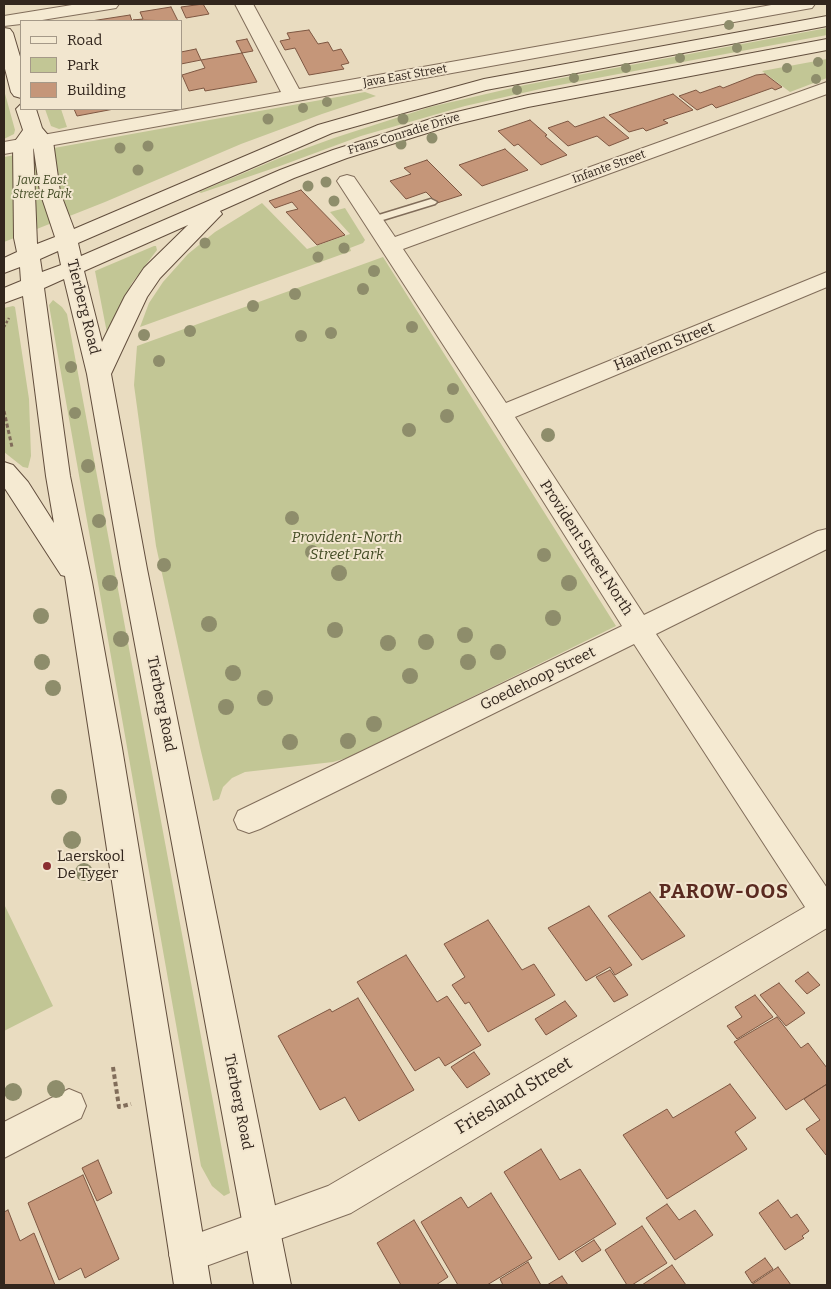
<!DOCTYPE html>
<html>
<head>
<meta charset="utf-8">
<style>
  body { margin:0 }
  #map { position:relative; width:831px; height:1289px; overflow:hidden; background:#e9dcc0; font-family:Bitter,serif }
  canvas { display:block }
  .frame { position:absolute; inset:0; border:5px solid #32261d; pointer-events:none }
  .legend { position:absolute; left:20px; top:20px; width:162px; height:90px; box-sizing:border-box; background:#f2e6cf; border:1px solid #a59988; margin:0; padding:6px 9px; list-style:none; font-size:15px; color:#32261d }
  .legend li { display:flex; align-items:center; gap:10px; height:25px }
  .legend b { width:25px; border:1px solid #a59988 }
</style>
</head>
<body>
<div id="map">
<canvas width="831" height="1289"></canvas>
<div class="frame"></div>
<ul class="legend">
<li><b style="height:6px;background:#f5ead2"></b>Road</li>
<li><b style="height:14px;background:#c2c695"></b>Park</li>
<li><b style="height:14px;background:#c59679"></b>Building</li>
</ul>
</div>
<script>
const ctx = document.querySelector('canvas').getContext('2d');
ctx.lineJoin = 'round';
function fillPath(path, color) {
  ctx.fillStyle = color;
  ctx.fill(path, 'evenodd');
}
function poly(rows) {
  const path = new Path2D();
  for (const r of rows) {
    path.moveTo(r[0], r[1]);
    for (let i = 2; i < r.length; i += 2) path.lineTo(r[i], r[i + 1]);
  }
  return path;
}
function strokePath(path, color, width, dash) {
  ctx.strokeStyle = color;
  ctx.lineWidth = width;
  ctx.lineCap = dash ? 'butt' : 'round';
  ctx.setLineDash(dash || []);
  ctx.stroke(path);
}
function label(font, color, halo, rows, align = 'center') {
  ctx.font = font + ' Bitter,serif';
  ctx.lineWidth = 4;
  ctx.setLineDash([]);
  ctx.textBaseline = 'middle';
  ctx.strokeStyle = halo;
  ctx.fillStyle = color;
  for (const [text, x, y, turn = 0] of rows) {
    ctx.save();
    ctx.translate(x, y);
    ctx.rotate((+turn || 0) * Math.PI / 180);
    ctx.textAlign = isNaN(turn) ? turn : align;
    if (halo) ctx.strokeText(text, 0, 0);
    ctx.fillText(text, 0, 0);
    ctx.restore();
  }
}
fillPath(poly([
  [827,28,827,35,549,87,465,106,361,136,280,166,201,193,199,192,282,157,334,138,430,107,525,85],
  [827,59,827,78,790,92,762,71],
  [4,90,15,130,14,134,4,139],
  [365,92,376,96,322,114,241,144,105,202,4,242,4,157],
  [45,109,61,109,67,127,59,129,51,126],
  [262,203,307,249,350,234,330,212,345,208,365,240,363,243,350,248,351,251,140,327,149,303,163,282,188,254,215,232],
  [154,246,156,246,157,250,132,283,107,333,95,271],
  [383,257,616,626,350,757,333,762,245,772,232,778,223,787,219,799,213,801,200,747,156,546,134,385,137,346],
  [53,300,62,307,67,314,230,1193,224,1196,212,1186,201,1166,53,328,49,305],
  [13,306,15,307,29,399,31,456,28,468,23,467,4,452,4,308],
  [4,904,53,1006,4,1031]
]), '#c2c695');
const building = poly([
  [203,4,209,14,186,18,181,7,203,4],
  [171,7,178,21,133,20,143,19,140,12,171,7],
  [130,15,132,21,91,21,130,15],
  [309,30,318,44,328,42,333,51,341,49,349,63,341,65,344,69,309,75,295,48,285,50,280,41,290,39,287,33,309,30],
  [247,39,253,51,242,53,236,41,247,39],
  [196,49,201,60,181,64,181,52,196,49],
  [242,53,257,82,205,91,204,88,189,91,182,75,205,68,201,60,242,53],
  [765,74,782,87,775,90,772,88,716,108,712,104,697,110,679,96,696,90,700,93,720,86,723,88,756,75,765,74],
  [673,94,693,110,663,120,668,123,646,131,643,128,629,132,609,115,673,94],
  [74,109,114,109,77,116,74,109],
  [604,117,629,138,609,146,597,136,568,146,548,128,568,121,575,127,604,117],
  [530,120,547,135,545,136,567,155,541,165,518,144,514,146,498,131,530,120],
  [505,149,528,170,482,186,459,165,505,149],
  [427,160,462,195,437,203,426,192,406,199,390,181,411,174,404,168,427,160],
  [301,190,345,235,317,245,286,212,298,209,292,202,275,208,269,201,301,190],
  [650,892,685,936,642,960,608,916,650,892],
  [589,906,632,965,615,975,610,967,586,981,548,928,589,906],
  [488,920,522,970,534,964,555,995,488,1032,469,1002,465,1004,452,985,465,977,444,944,488,920],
  [406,955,437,1002,447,996,481,1045,445,1066,439,1057,415,1071,357,982,406,955],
  [610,970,628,995,614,1002,596,977,610,970],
  [808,972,820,985,807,994,795,981,808,972],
  [779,983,805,1013,786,1026,760,995,779,983],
  [755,995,773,1017,737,1039,727,1026,742,1017,735,1007,755,995],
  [358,998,414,1090,359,1121,345,1097,320,1110,278,1036,330,1009,332,1012,358,998],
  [565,1001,577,1016,546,1035,535,1019,565,1001],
  [777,1017,801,1048,808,1043,827,1068,827,1084,786,1110,734,1042,777,1017],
  [474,1052,490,1074,467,1088,451,1067,474,1052],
  [730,1084,756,1118,735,1132,747,1149,667,1199,623,1135,667,1109,673,1118,730,1084],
  [827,1084,827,1154,826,1155,806,1129,820,1120,804,1099,827,1084],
  [541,1149,560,1180,580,1169,616,1224,559,1260,504,1172,541,1149],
  [98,1160,112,1193,97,1201,82,1168,98,1160],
  [83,1175,119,1259,85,1278,81,1268,59,1280,28,1203,83,1175],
  [491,1193,532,1258,487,1285,458,1285,421,1222,461,1197,468,1208,491,1193],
  [778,1200,791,1218,797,1214,809,1231,802,1236,804,1238,785,1250,759,1213,778,1200],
  [667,1204,679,1220,695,1210,713,1235,675,1260,646,1218,667,1204],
  [8,1210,20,1241,34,1233,55,1285,4,1285,4,1212,8,1210],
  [414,1220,448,1277,436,1285,401,1285,377,1243,414,1220],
  [642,1226,667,1263,632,1285,627,1285,605,1250,642,1226],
  [594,1240,601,1250,582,1262,575,1252,594,1240],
  [765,1258,773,1269,752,1283,745,1272,765,1258],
  [528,1262,541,1285,503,1285,500,1279,528,1262],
  [672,1265,686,1285,642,1285,672,1265],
  [778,1267,791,1285,751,1285,778,1267],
  [562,1276,568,1285,547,1285,562,1276]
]);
fillPath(building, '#c59679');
strokePath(building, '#7e5742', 1);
const lane = poly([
  [431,199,437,202,435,204,373,223,367,220,369,218,431,199]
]);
const street = poly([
  [78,4,119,4,116,8,110,9,36,21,21,21,21,24,4,26,4,16,78,4],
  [235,4,253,4,299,89,777,4,815,4,812,8,806,9,4,154,4,142,281,92,235,4],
  [827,82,827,94,403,249,506,403,827,272,827,287,515,417,644,615,818,531,827,529,827,549,656,634,827,888,827,928,351,1213,187,1273,174,1268,169,1255,174,1242,328,1186,805,907,634,644,260,829,249,833,238,829,234,820,238,811,622,626,492,420,337,181,340,177,347,175,354,177,395,237,827,82],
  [69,1089,81,1094,86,1106,81,1118,4,1158,4,1122,69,1089]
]);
const secondary = poly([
  [827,16,827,26,486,90,332,133,78,243,81,256,280,170,333,150,440,116,528,95,827,39,827,50,528,107,453,125,347,158,294,178,220,211,222,214,218,218,160,278,147,297,111,374,147,569,291,1285,254,1285,121,569,87,374,64,279,44,288,70,476,92,582,122,748,211,1285,174,1285,65,576,61,575,4,487,4,462,13,465,28,482,54,523,46,476,23,296,4,303,4,288,21,281,20,267,4,273,4,258,17,252,14,238,13,144,23,130,16,109,21,104,21,109,36,109,42,128,53,141,60,192,74,229,318,125,367,111,484,79,827,16],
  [33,144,40,192,55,237,37,244,33,144],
  [188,225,144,268,125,296,102,342,84,271,188,225],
  [58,251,61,265,42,272,40,259,58,251],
  [4,28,10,29,13,33,21,60,21,98,14,96,11,92,4,65,4,28]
]);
strokePath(lane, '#816d5a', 3);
strokePath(street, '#816d5a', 2);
strokePath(secondary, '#624e3d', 2);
strokePath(poly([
  [4,327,9,318]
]), '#816d5a', 2.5, [2.5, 2]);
strokePath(poly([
  [4,411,12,447]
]), '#816d5a', 3, [4, 2.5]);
strokePath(poly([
  [113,1067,119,1107,131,1104]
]), '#816d5a', 4, [4.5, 3]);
fillPath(lane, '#f5ead2');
fillPath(street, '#f5ead2');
fillPath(secondary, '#f5ead2');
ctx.fillStyle = '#8e8d6b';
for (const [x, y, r] of [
  [729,25,5],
  [737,48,5],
  [680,58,5],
  [818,62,5],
  [626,68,5],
  [787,68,5],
  [574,78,5],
  [816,79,5],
  [517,90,5],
  [327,102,5],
  [303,108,5],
  [268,119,5.5],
  [403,119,5.5],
  [432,138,5.5],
  [401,144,5.5],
  [148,146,5.5],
  [120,148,5.5],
  [138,170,5.5],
  [326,182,5.5],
  [308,186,5.5],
  [334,201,5.5],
  [205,243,5.5],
  [344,248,5.5],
  [318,257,5.5],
  [374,271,6],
  [363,289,6],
  [295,294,6],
  [253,306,6],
  [412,327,6],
  [190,331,6],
  [331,333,6],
  [144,335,6],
  [301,336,6],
  [159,361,6],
  [71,367,6],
  [453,389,6],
  [75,413,6],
  [447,416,7],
  [409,430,7],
  [548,435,7],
  [88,466,7],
  [292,518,7],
  [99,521,7],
  [312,552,7],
  [544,555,7],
  [164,565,7],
  [339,573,8],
  [110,583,8],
  [569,583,8],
  [41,616,8],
  [553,618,8],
  [209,624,8],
  [335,630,8],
  [465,635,8],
  [121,639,8],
  [426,642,8],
  [388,643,8],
  [498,652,8],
  [42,662,8],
  [468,662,8],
  [233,673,8],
  [410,676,8],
  [53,688,8],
  [265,698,8],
  [226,707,8],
  [374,724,8],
  [348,741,8],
  [290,742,8],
  [59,797,8],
  [72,840,9],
  [84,872,9],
  [56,1089,9],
  [13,1092,9]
]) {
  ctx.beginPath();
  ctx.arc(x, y, r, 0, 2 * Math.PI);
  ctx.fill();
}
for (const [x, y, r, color] of [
  [47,866,5,"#8b2f32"]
]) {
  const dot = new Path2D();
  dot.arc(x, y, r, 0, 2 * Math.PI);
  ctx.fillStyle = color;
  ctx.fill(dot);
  strokePath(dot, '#f2e6cf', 2);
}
label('12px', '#32261d', '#f2e6cf', [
  ["Java East Street",405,76,-10],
  ["Frans Conradie Drive",404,134,-17],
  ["Infante Street",609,167,-20]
]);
label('italic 12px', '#444c25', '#f2e6cf', [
  ["Java East",42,181],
  ["Street Park",42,195]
]);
label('15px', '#32261d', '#f2e6cf', [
  ["Tierberg Road",83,307,76],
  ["Haarlem Street",664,347,-22],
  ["Provident Street North",586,548,57],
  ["Goedehoop Street",538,679,-26],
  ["Tierberg Road",161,704,79],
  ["Tierberg Road",238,1102,79]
]);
label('italic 15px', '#444c25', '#f2e6cf', [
  ["Provident-North",347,538],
  ["Street Park",347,555]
]);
label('15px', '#32261d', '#f2e6cf', [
  ["Laerskool",57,857],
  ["De Tyger",57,874]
], 'left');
label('18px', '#32261d', '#f2e6cf', [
  ["Friesland Street",514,1096,-31]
]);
ctx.letterSpacing = '1px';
label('bold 20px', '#5a2a20', '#f2e6cf', [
  ["PAROW-OOS",724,892]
]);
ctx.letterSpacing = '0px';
</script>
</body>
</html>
